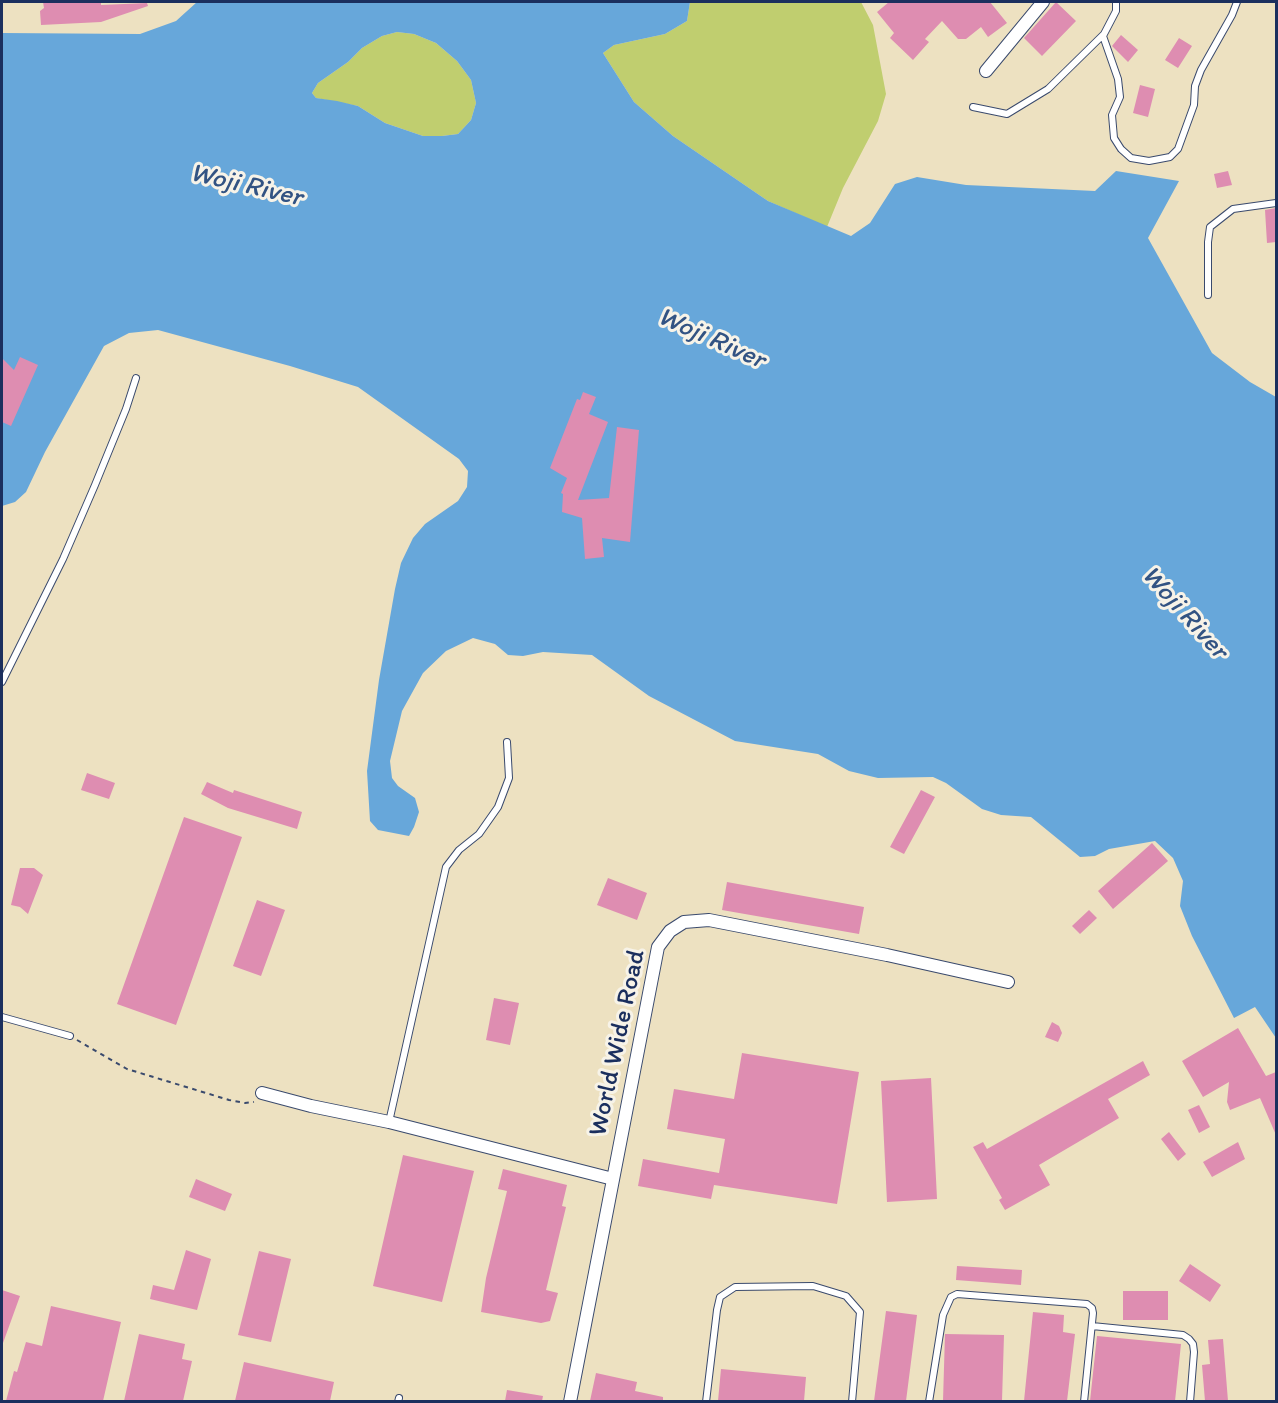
<!DOCTYPE html>
<html>
<head>
<meta charset="utf-8">
<style>
  body { margin:0 }
  #map { position:relative; width:1278px; height:1403px; overflow:hidden; background:#ede1c1; font-family:Itim,sans-serif }
  canvas { display:block }
  .frame { position:absolute; inset:0; border:3px solid #1b2f5e; pointer-events:none }
</style>
</head>
<body>
<div id="map">
<canvas width="1278" height="1403"></canvas>
<div class="frame"></div>
</div>
<script>
const ctx = document.querySelector('canvas').getContext('2d');
ctx.lineJoin = 'round';
function fillPath(path, color) {
  ctx.fillStyle = color;
  ctx.fill(path, 'evenodd');
}
function poly(rows) {
  const path = new Path2D();
  for (const r of rows) {
    path.moveTo(r[0], r[1]);
    for (let i = 2; i < r.length; i += 2) path.lineTo(r[i], r[i + 1]);
  }
  return path;
}
function strokePath(path, color, width, dash) {
  ctx.strokeStyle = color;
  ctx.lineWidth = width;
  ctx.lineCap = dash ? 'butt' : 'round';
  ctx.setLineDash(dash || []);
  ctx.stroke(path);
}
function label(font, color, halo, rows, align = 'center') {
  ctx.font = font + ' Itim,sans-serif';
  ctx.lineWidth = 6;
  ctx.setLineDash([]);
  ctx.textBaseline = 'middle';
  ctx.strokeStyle = halo;
  ctx.fillStyle = color;
  for (const [text, x, y, turn = 0] of rows) {
    ctx.save();
    ctx.translate(x, y);
    ctx.rotate((+turn || 0) * Math.PI / 180);
    ctx.textAlign = isNaN(turn) ? turn : align;
    if (halo) ctx.strokeText(text, 0, 0);
    ctx.fillText(text, 0, 0);
    ctx.restore();
  }
}
fillPath(poly([
  [690,2,861,2,873,25,886,94,878,121,843,188,827,227,768,201,673,136,634,102,603,53,614,45,665,34,687,21],
  [397,32,414,34,436,43,457,61,471,80,476,103,471,120,458,134,442,136,423,136,385,123,358,106,316,98,312,93,318,83,348,62,362,48,382,36]
]), '#c0ce6f');
fillPath(poly([
  [197,2,690,2,687,21,665,34,614,45,603,53,634,102,673,136,768,201,851,236,870,223,895,184,917,177,966,185,1095,191,1116,171,1179,181,1148,238,1212,353,1250,382,1276,397,1276,1038,1255,1007,1234,1018,1192,936,1180,906,1183,881,1173,858,1155,841,1109,849,1095,856,1080,857,1031,817,1001,815,982,809,946,783,933,777,878,778,849,771,818,754,735,741,649,696,592,655,543,652,523,656,508,655,495,644,473,638,446,651,423,673,402,711,390,761,392,778,398,786,415,798,419,812,414,827,409,836,378,830,370,821,367,771,379,680,395,589,401,563,413,538,425,524,458,501,467,487,468,471,459,459,358,387,290,366,158,330,129,333,104,346,45,452,26,492,15,502,2,506,2,33,140,34,176,21],
  [397,32,414,34,436,43,457,61,471,80,476,103,471,120,458,134,442,136,423,136,385,123,358,106,337,101,316,98,312,93,318,83,348,62,362,48,382,36]
]), '#67a7da');
fillPath(poly([
  [43,2,101,2,101,5,147,3,148,6,101,22,41,25,40,11,44,8],
  [889,2,990,2,1007,23,988,37,981,27,966,39,958,39,942,21,925,39,929,42,913,60,890,38,894,33,877,12],
  [1056,2,1076,21,1042,56,1024,38],
  [1121,35,1138,50,1128,62,1112,46],
  [1179,38,1192,46,1178,68,1165,60],
  [1140,85,1155,89,1148,117,1133,113],
  [1228,171,1232,185,1217,188,1214,174],
  [1276,208,1276,242,1267,243,1265,210],
  [20,357,38,365,11,426,2,422,2,358,14,370],
  [583,392,596,397,589,414,608,422,578,500,609,498,617,427,639,430,630,542,602,538,604,557,585,559,582,518,562,512,563,494,561,493,567,478,550,468,577,399,580,400],
  [87,773,115,783,109,799,81,790],
  [207,782,233,793,234,790,302,812,297,829,228,808,201,794],
  [921,790,935,797,904,854,890,847],
  [184,817,242,837,176,1025,117,1004],
  [1152,843,1168,861,1113,909,1098,891],
  [20,868,34,868,43,875,28,914,20,907,11,905],
  [608,878,647,893,637,920,597,905],
  [727,882,864,907,859,934,722,910],
  [257,900,285,910,261,976,233,966],
  [1089,910,1097,918,1080,934,1072,926],
  [494,998,519,1003,510,1045,486,1040],
  [1052,1022,1059,1026,1062,1033,1058,1042,1045,1037],
  [1238,1028,1266,1076,1276,1072,1276,1135,1260,1098,1230,1110,1227,1102,1229,1082,1203,1097,1182,1061],
  [742,1053,859,1072,837,1204,714,1185,711,1199,638,1186,643,1159,719,1173,725,1139,667,1129,674,1089,734,1099],
  [1143,1061,1150,1075,1108,1099,1119,1118,1039,1165,1050,1185,1005,1210,999,1200,1002,1198,973,1147,983,1142,987,1149],
  [931,1078,937,1199,887,1202,881,1081],
  [1199,1105,1210,1127,1199,1133,1188,1110],
  [1169,1132,1186,1154,1178,1161,1161,1139],
  [1238,1142,1245,1159,1212,1177,1203,1162],
  [403,1155,474,1171,442,1302,373,1286],
  [503,1169,567,1185,562,1206,566,1207,546,1290,558,1293,550,1321,541,1323,481,1312,486,1278,507,1191,498,1189],
  [196,1179,232,1194,225,1211,189,1197],
  [186,1250,211,1259,197,1310,150,1299,153,1285,174,1290],
  [259,1251,291,1259,271,1342,238,1335],
  [1190,1264,1221,1285,1210,1302,1179,1281],
  [957,1266,1022,1270,1021,1285,956,1280],
  [2,1290,20,1296,3,1343,2,1343],
  [1123,1291,1168,1291,1168,1320,1123,1320],
  [51,1306,121,1322,103,1401,6,1401,14,1371,17,1372,26,1342,42,1346],
  [886,1311,917,1315,906,1401,874,1401],
  [1033,1312,1064,1315,1063,1332,1075,1334,1067,1401,1024,1401],
  [139,1334,185,1344,182,1359,192,1361,183,1401,124,1401],
  [945,1334,1004,1335,1002,1401,943,1401],
  [1097,1336,1181,1344,1175,1401,1090,1401],
  [1223,1339,1228,1401,1205,1401,1202,1365,1210,1364,1208,1340],
  [244,1362,334,1382,330,1401,235,1401],
  [721,1369,806,1377,804,1401,718,1401],
  [596,1373,637,1382,635,1391,663,1397,663,1401,590,1401],
  [507,1390,543,1396,542,1401,505,1401]
]), '#de8db1');
const service = poly([
  [1103,36,1118,79,1120,97,1112,115,1114,138,1121,149,1131,158,1149,161,1170,157,1178,149,1194,105,1195,86,1201,70,1232,15,1237,2],
  [973,107,1007,114,1048,89,1104,34,1116,11,1116,2],
  [1208,295,1208,242,1210,227,1233,209,1276,203],
  [2,682,63,559,95,485,126,409,136,378],
  [2,1017,70,1036],
  [389,1122,446,867,459,850,479,834,498,807,509,778,507,742],
  [1092,1326,1183,1335,1189,1339,1193,1344,1194,1352,1190,1402],
  [398,1402,399,1398],
  [706,1402,717,1310,720,1297,735,1287,813,1286,846,1296,860,1312,852,1402],
  [929,1402,943,1315,951,1297,957,1294,1087,1304,1092,1308,1093,1313,1084,1402]
]);
const minor = poly([
  [986,71,1043,2],
  [262,1093,311,1106,389,1122,613,1179],
  [570,1402,658,947,670,931,684,922,709,920,887,955,1008,982]
]);
strokePath(service, '#3a4a6d', 8);
strokePath(minor, '#3a4a6d', 14);
strokePath(poly([
  [77,1040,127,1069,229,1100,245,1103,254,1102]
]), '#3a4a6d', 2, [4.5, 4.5]);
strokePath(service, '#fff', 6);
strokePath(minor, '#fff', 12);
label('26px', '#1b2f5e', '#f7f3e8', [
  ["World Wide Road",618,1043,-78]
]);
label('italic 27px', '#325383', '#f7f3e8', [
  ["Woji River",246,186,13],
  ["Woji River",711,339,24],
  ["Woji River",1184,613,48]
]);
</script>
</body>
</html>
